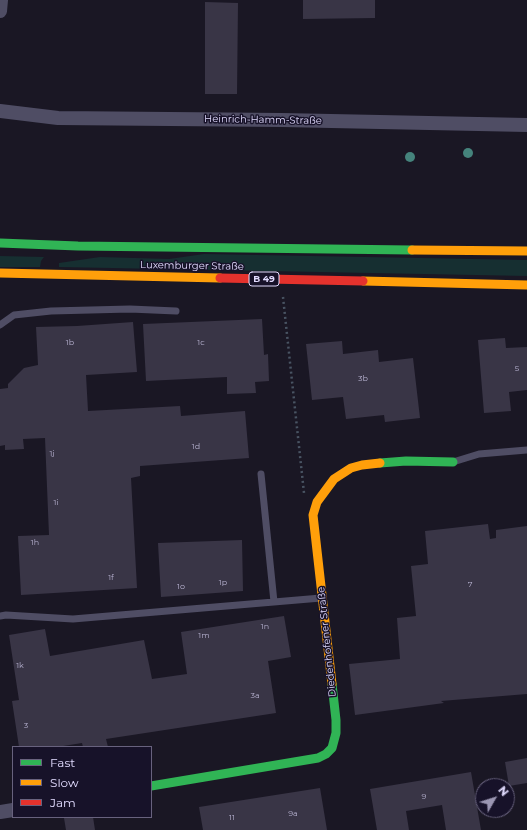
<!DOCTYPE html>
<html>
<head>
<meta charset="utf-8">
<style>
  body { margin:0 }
  #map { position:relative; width:527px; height:830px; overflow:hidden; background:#1a1724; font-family:Montserrat,sans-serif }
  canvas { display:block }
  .legend { position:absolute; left:12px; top:746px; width:140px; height:72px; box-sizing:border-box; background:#171229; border:1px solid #68627e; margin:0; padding:5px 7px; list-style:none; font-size:12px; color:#e1dbfe }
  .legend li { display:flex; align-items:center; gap:8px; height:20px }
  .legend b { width:20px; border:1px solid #68627e }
  .north { position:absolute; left:475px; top:778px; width:40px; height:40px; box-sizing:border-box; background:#171229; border:1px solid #68627e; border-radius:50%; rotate:51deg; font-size:11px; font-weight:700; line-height:16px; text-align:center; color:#e1dbfe }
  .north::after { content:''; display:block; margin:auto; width:14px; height:18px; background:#9b96b2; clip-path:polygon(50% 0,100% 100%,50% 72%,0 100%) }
</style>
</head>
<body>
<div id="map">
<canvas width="527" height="830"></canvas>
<ul class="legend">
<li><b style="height:5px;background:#30b455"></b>Fast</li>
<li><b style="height:5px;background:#ff9f0a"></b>Slow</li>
<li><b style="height:5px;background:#e5322d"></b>Jam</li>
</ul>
<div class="north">N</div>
</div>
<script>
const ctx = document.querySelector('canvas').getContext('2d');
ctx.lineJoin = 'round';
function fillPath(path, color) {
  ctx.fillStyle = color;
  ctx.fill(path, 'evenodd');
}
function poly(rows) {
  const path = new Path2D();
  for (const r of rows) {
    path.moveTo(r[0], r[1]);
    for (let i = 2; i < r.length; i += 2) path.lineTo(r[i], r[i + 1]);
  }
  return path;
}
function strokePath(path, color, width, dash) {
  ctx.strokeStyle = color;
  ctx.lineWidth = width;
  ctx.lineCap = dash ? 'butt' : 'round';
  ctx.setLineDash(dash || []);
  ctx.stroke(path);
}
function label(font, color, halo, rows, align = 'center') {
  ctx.font = font + ' Montserrat,sans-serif';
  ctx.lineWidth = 3;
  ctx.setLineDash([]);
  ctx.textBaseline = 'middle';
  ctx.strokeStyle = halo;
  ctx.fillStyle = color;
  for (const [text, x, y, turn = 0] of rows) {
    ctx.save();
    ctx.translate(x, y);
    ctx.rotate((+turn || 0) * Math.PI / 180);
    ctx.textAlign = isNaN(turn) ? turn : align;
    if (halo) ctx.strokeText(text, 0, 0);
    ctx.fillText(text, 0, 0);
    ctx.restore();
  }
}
fillPath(poly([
  [204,254,527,260,527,276,59,267,59,263,100,257,169,259],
  [0,256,44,257,41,261,40,267,0,267]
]), '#162f31');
fillPath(poly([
  [303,0,375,0,375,18,303,19],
  [205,2,238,3,237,94,205,94],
  [262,319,264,355,268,354,269,381,255,382,256,393,227,394,227,377,146,381,143,324],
  [133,322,137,372,86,375,88,411,180,406,181,416,245,411,249,458,140,466,140,476,131,478,137,588,21,595,18,536,49,535,45,438,23,439,24,449,5,450,5,445,0,446,0,389,8,388,8,384,24,368,38,365,36,327,77,326],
  [505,338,506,348,527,347,527,390,509,392,511,411,484,413,478,340],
  [342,341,343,354,378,350,379,362,413,358,420,418,385,422,384,415,346,419,343,397,312,400,306,344],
  [488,524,490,539,496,538,496,530,527,526,527,694,441,701,444,703,355,715,349,664,400,659,397,618,416,616,411,566,428,564,425,531],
  [242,540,243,591,161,597,158,543],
  [284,616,291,657,268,661,276,713,106,739,108,747,83,747,82,743,57,747,19,747,12,701,19,700,9,635,45,629,50,656,144,640,152,679,187,674,181,632],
  [527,758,527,783,509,786,505,762],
  [471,772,481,830,446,830,442,805,406,811,409,830,377,830,370,789],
  [320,788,327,830,203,830,199,807],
  [74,817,93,817,95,830,66,830,64,818]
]), '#393546');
strokePath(poly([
  [283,297,304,493]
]), '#495463', 2.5, [2, 3]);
strokePath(poly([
  [0,325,14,315,51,311,130,309,176,311],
  [453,462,479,454,527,450],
  [261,474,274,602],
  [0,616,6,615,73,619,321,598]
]), '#4f4d64', 7);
strokePath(poly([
  [0,11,1,0],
  [0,111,58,118,282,120,527,125],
  [0,812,13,810]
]), '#4f4d64', 14);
strokePath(poly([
  [0,243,78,246,412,250],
  [380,463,406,461,453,462],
  [151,786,318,758,326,754,332,748,336,733,336,720,332,684]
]), '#30b455', 9);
strokePath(poly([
  [412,250,527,251],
  [0,273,220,278],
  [363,281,527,285],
  [332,684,313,515,317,502,334,479,351,468,362,465,380,463]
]), '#ff9f0a', 9);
strokePath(poly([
  [220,278,363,281]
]), '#e5322d', 9);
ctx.fillStyle = '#45837c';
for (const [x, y] of [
  [468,153],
  [410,157]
]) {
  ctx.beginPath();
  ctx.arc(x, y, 5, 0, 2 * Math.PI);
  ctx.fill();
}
label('8px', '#b7b2d0', null, [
  ["1b",70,343],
  ["1c",201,343],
  ["5",517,369],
  ["3b",363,379],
  ["1d",196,447],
  ["1j",52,454],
  ["1i",56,503],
  ["1h",35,543],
  ["1f",111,578],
  ["1p",223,583],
  ["7",470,585],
  ["1o",181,587],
  ["1n",265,627],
  ["1m",204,636],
  ["1k",20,666],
  ["3a",255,696],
  ["3",26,726],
  ["9",424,797],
  ["9a",293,814],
  ["11",232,818]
]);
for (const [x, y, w] of [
  [264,279,30]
]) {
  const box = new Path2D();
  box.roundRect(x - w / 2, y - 7, w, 14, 3);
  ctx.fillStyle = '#171229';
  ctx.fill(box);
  strokePath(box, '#e1dbfe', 1);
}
label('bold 9px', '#e1dbfe', null, [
  ["B 49",264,279]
]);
label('10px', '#e1dbfe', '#171229', [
  ["Heinrich-Hamm-Straße",263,120,1],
  ["Luxemburger Straße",192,266,1],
  ["Diedenhofener Straße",327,642,-96]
]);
</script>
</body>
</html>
